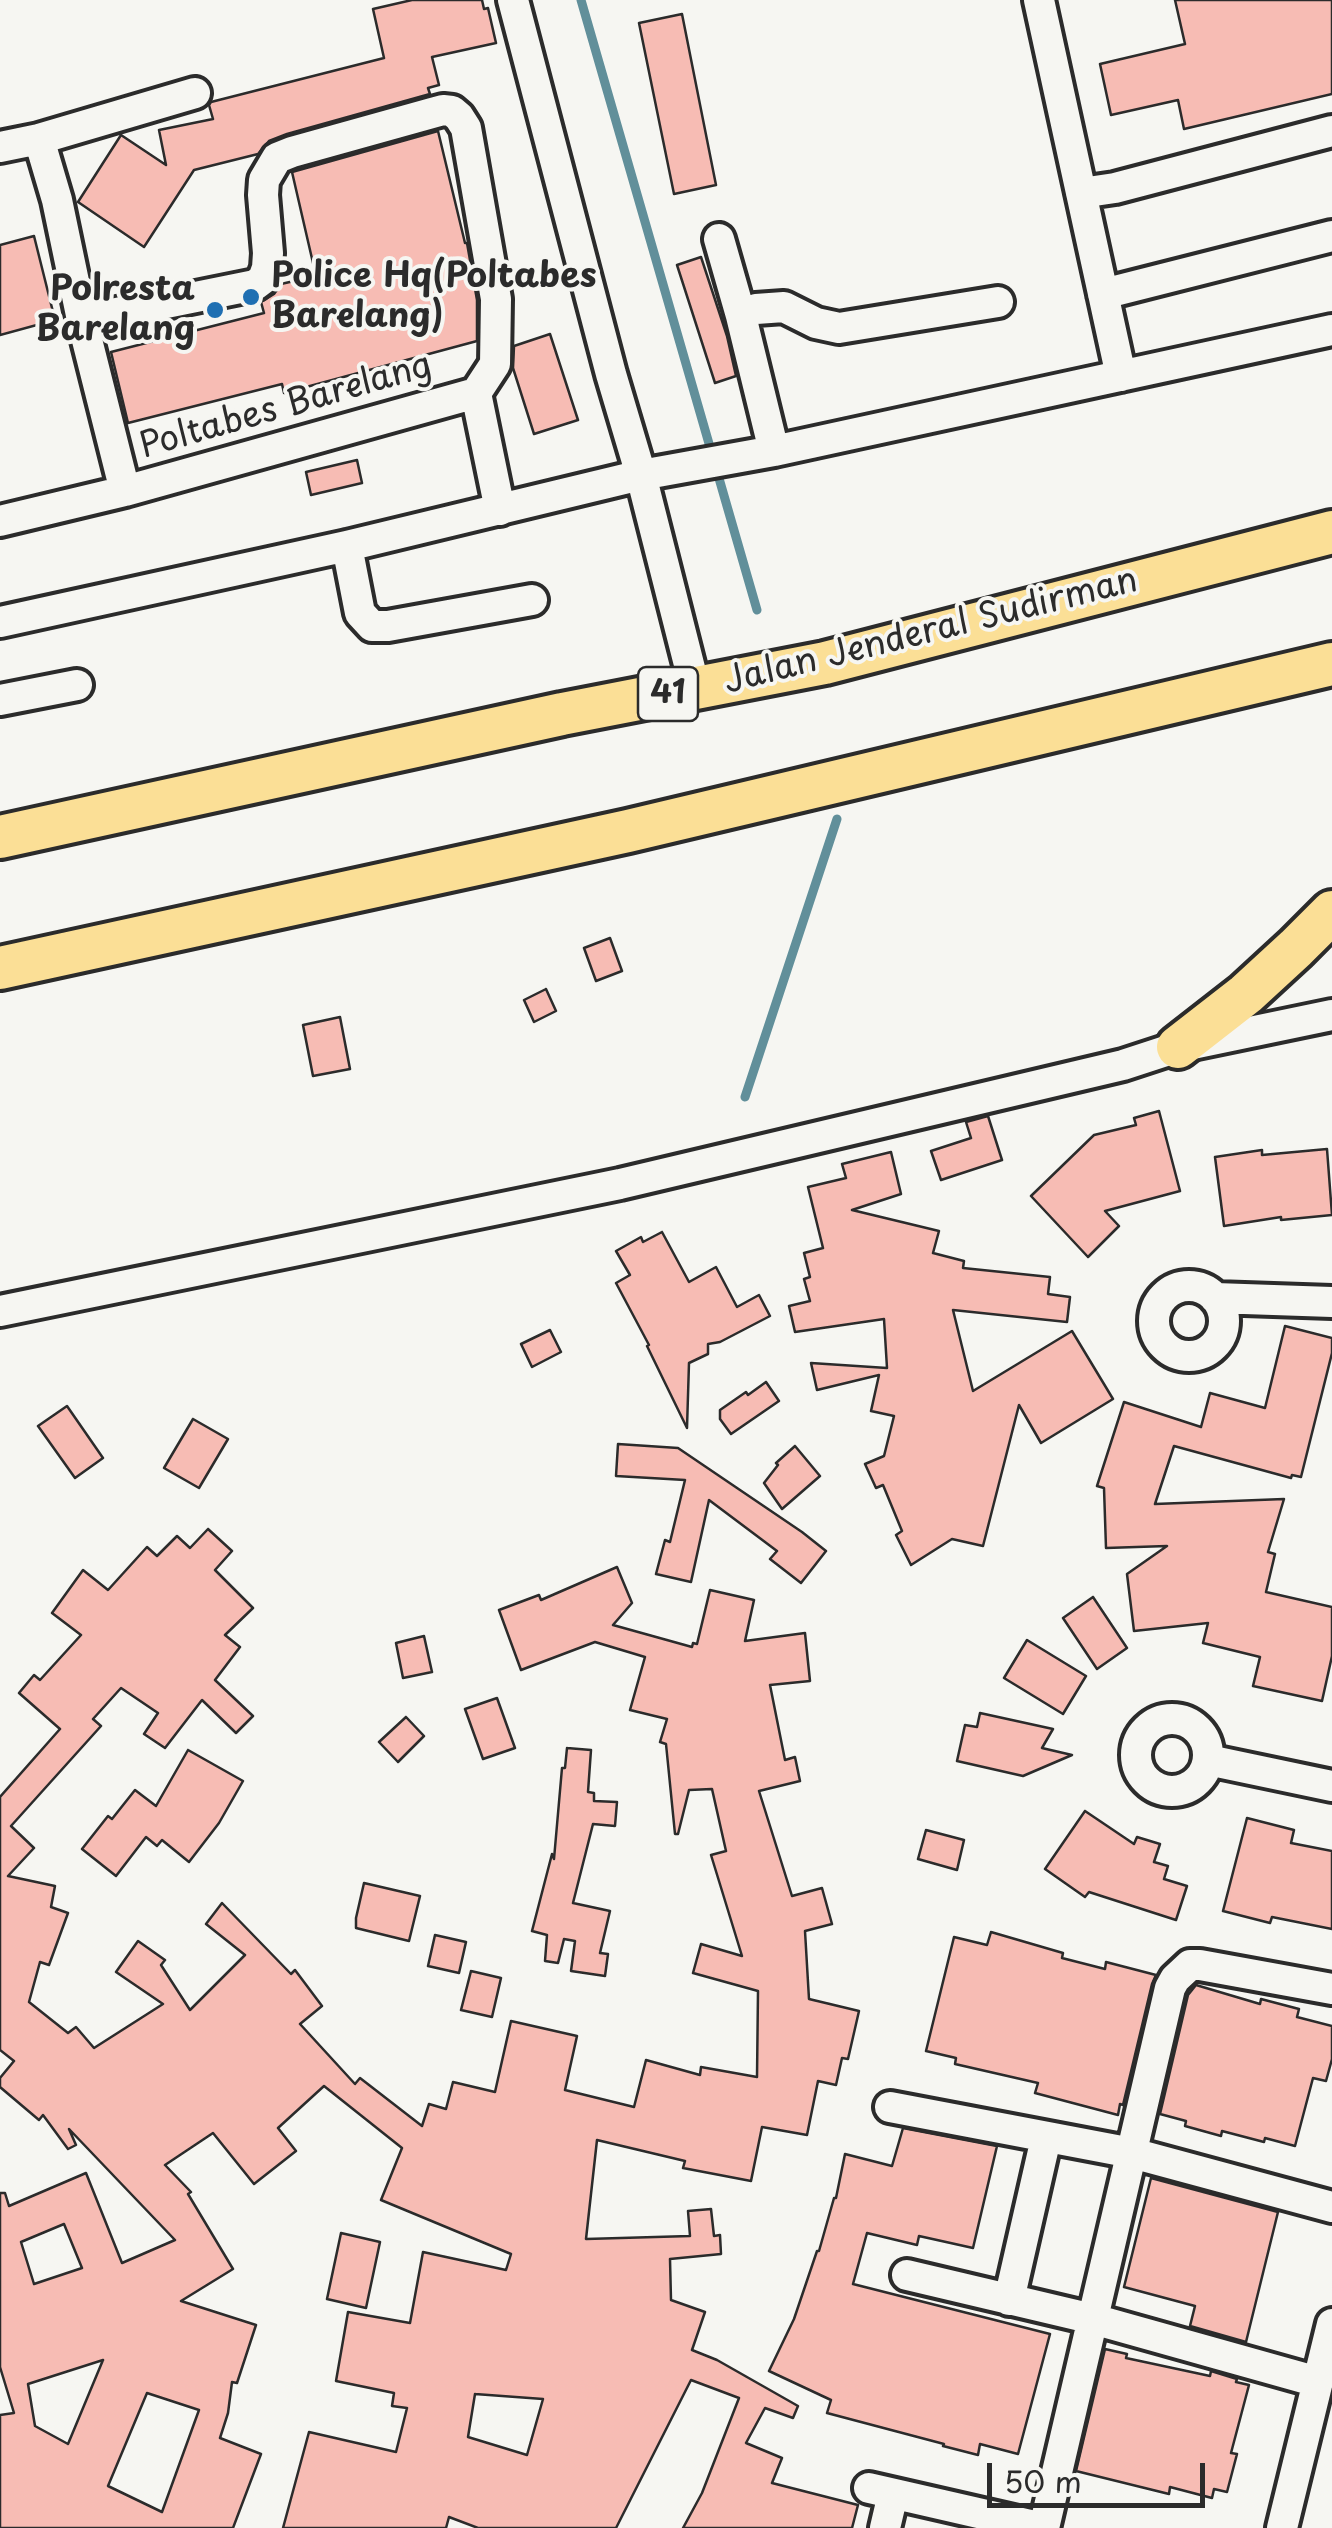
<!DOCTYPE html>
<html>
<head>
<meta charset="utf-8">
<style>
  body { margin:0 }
  #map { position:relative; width:1332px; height:2528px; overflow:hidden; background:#f6f6f2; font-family:"Playpen Sans",sans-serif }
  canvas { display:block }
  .scale { position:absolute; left:987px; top:2463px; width:218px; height:45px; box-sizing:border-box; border:5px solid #2b2b2b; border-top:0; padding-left:12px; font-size:30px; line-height:35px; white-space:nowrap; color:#2b2b2b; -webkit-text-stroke:8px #f6f6f2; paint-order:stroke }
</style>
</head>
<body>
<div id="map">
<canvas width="1332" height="2528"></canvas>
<div class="scale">50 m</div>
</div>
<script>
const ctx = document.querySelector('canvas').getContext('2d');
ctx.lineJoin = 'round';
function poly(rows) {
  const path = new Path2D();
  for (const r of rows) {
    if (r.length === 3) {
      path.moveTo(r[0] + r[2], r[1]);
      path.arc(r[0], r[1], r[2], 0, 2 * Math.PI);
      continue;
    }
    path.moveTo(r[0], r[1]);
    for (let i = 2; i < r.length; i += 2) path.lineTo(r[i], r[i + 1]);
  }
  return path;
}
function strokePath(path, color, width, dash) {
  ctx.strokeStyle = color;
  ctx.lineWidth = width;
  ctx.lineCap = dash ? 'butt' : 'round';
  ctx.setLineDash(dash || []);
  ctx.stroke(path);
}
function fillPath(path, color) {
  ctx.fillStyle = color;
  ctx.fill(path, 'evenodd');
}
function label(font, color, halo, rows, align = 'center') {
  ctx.font = font + ' "Playpen Sans",sans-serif';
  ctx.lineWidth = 8;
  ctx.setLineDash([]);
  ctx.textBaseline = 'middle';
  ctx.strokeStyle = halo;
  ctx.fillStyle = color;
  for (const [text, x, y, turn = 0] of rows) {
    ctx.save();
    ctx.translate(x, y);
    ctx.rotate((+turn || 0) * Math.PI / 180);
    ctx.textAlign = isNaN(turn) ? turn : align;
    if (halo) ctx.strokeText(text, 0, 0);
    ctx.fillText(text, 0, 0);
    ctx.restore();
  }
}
strokePath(poly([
  [581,0,757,610],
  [745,1097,837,819]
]), '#618f9a', 9);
const building = poly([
  [412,0,482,0,484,9,488,8,496,43,432,57,439,85,428,88,430,94,287,134,269,141,258,154,194,170,144,247,78,202,121,135,166,165,159,130,213,119,209,105,211,102,384,58,373,9,412,0],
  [1175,0,1332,0,1332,94,1184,129,1178,100,1111,115,1100,64,1185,44,1175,0],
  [682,14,716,185,674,194,639,23,682,14],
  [438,131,465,243,467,243,477,300,477,341,284,393,282,384,128,423,111,352,264,313,261,302,274,294,281,284,316,276,292,172,438,131],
  [34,236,55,320,0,335,0,245,34,236],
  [701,257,727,336,736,376,715,383,677,265,701,257],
  [550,334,578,420,534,434,513,368,514,346,550,334],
  [357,460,362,483,311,495,306,472,357,460],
  [610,938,622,971,596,981,584,948,610,938],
  [546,989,556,1011,534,1022,524,1000,546,989],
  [340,1017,350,1069,313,1076,303,1025,340,1017],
  [1159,1111,1180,1191,1105,1211,1119,1226,1088,1257,1031,1196,1094,1135,1136,1125,1134,1118,1159,1111],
  [988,1116,1002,1160,941,1180,931,1151,971,1138,966,1122,988,1116],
  [1327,1149,1332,1215,1281,1220,1281,1217,1224,1226,1215,1157,1262,1150,1262,1155,1327,1149],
  [891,1152,901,1194,852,1210,939,1231,933,1253,964,1261,963,1268,1050,1277,1048,1294,1070,1297,1067,1322,953,1310,973,1391,1072,1331,1113,1399,1041,1443,1019,1405,983,1546,952,1539,911,1565,896,1535,902,1531,883,1485,876,1488,865,1464,884,1456,894,1416,871,1411,879,1375,817,1390,811,1363,887,1368,884,1319,795,1332,789,1306,810,1301,804,1279,810,1277,804,1253,823,1248,808,1187,846,1178,842,1164,891,1152],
  [662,1232,689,1282,716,1267,737,1307,759,1295,770,1316,720,1342,708,1344,708,1354,689,1363,687,1428,647,1346,649,1345,616,1283,630,1275,616,1251,641,1237,643,1242,662,1232],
  [1285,1326,1332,1338,1332,1353,1301,1477,1292,1475,1291,1478,1174,1446,1155,1504,1284,1499,1268,1552,1275,1554,1266,1592,1332,1607,1332,1656,1322,1701,1253,1686,1260,1657,1203,1643,1208,1623,1134,1631,1127,1574,1167,1546,1106,1548,1104,1488,1097,1486,1124,1402,1201,1427,1210,1393,1265,1408,1285,1326],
  [550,1330,561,1352,532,1367,521,1344,550,1330],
  [766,1382,779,1401,731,1434,720,1419,720,1410,746,1392,748,1395,766,1382],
  [67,1406,103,1458,75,1478,38,1426,67,1406],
  [193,1419,228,1439,199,1488,164,1468,193,1419],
  [618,1444,678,1448,802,1532,826,1551,801,1583,770,1559,777,1551,709,1500,691,1582,656,1574,665,1540,670,1542,685,1480,616,1476,618,1444],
  [795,1446,820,1476,782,1509,764,1483,778,1465,776,1463,795,1446],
  [208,1529,232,1551,215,1570,253,1608,225,1635,240,1647,215,1680,253,1716,236,1733,202,1700,165,1748,144,1734,158,1713,121,1688,93,1719,101,1726,11,1826,34,1848,8,1876,55,1886,51,1907,68,1913,49,1965,40,1962,29,2002,68,2033,76,2027,94,2048,163,2004,116,1972,138,1941,165,1960,161,1965,190,2010,245,1955,206,1924,222,1903,291,1974,295,1970,322,2006,300,2024,355,2084,360,2078,422,2126,429,2104,446,2109,453,2082,495,2092,511,2021,577,2036,565,2090,634,2107,646,2060,700,2075,701,2067,757,2077,758,1991,693,1973,701,1944,742,1956,711,1855,726,1851,712,1789,689,1790,678,1834,675,1834,666,1744,660,1742,667,1719,630,1710,645,1657,595,1642,521,1670,499,1610,539,1595,541,1600,617,1567,632,1603,613,1625,692,1647,693,1643,697,1644,710,1590,754,1600,745,1641,805,1633,810,1681,770,1685,785,1760,795,1757,800,1781,759,1791,792,1896,822,1888,832,1924,805,1931,809,1999,859,2011,848,2059,842,2058,836,2085,818,2081,807,2135,762,2127,751,2181,683,2168,685,2161,597,2140,586,2239,690,2236,688,2211,711,2209,714,2236,720,2235,721,2254,670,2259,671,2300,705,2312,692,2350,717,2360,798,2406,793,2418,765,2408,746,2443,782,2458,772,2483,858,2505,852,2528,683,2528,702,2493,739,2398,691,2380,616,2528,478,2528,449,2517,446,2528,283,2528,309,2432,396,2452,407,2408,392,2406,394,2393,336,2381,348,2312,410,2323,423,2252,506,2270,511,2254,381,2200,402,2148,324,2086,278,2128,296,2151,254,2184,213,2133,165,2165,191,2192,188,2194,233,2269,181,2301,256,2325,237,2383,232,2382,228,2413,220,2438,261,2454,233,2528,0,2528,0,2415,14,2413,0,2367,0,2193,5,2193,9,2206,86,2173,122,2263,175,2240,69,2129,76,2145,68,2149,43,2115,39,2120,0,2087,0,2078,14,2061,0,2050,0,1797,60,1729,19,1693,34,1675,40,1680,81,1635,52,1613,83,1570,108,1590,147,1547,157,1556,177,1536,190,1548,208,1529],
  [64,2224,82,2268,34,2284,21,2242,64,2224],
  [103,2360,68,2444,35,2426,28,2384,103,2360],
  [147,2393,199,2410,162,2512,108,2486,147,2393],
  [475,2394,543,2399,527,2455,468,2437,475,2394],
  [1093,1597,1127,1648,1097,1669,1063,1618,1093,1597],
  [424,1636,432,1672,403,1678,396,1643,424,1636],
  [1027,1640,1086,1676,1063,1714,1004,1678,1027,1640],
  [497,1698,515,1748,483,1759,465,1709,497,1698],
  [980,1713,1053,1729,1042,1748,1072,1755,1023,1776,957,1761,965,1725,977,1727,980,1713],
  [406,1717,424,1736,398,1762,379,1742,406,1717],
  [567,1748,591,1750,588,1792,594,1793,594,1801,617,1802,615,1826,593,1824,573,1903,610,1911,600,1953,608,1954,605,1976,571,1971,575,1941,564,1939,558,1963,545,1961,547,1935,532,1931,552,1854,554,1859,562,1768,565,1768,567,1748],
  [188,1750,243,1781,219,1823,189,1862,162,1840,157,1846,146,1837,116,1876,82,1849,108,1816,112,1819,135,1790,156,1806,188,1750],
  [1085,1811,1134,1844,1137,1837,1160,1844,1154,1862,1168,1866,1164,1879,1187,1886,1176,1920,1089,1892,1085,1897,1045,1869,1085,1811],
  [1247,1818,1294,1830,1291,1843,1332,1851,1332,1929,1272,1917,1270,1923,1223,1911,1247,1818],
  [926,1830,964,1840,957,1870,918,1859,926,1830],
  [364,1883,420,1896,409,1941,356,1928,356,1918,364,1883],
  [991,1932,1063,1953,1062,1958,1105,1969,1106,1962,1156,1975,1152,1984,1123,2105,1120,2104,1118,2115,1035,2093,1038,2083,955,2064,956,2058,926,2051,954,1937,987,1945,991,1932],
  [435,1935,466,1942,459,1973,428,1966,435,1935],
  [471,1971,501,1978,492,2017,461,2010,471,1971],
  [1196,1985,1260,2004,1261,1999,1299,2009,1297,2017,1332,2026,1332,2059,1326,2081,1313,2078,1295,2146,1265,2138,1264,2142,1222,2131,1221,2136,1185,2126,1186,2121,1160,2114,1188,1995,1196,1985],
  [903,2128,997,2146,973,2248,919,2236,917,2245,867,2233,853,2284,1050,2334,1018,2454,980,2444,978,2455,943,2446,944,2444,827,2413,831,2400,769,2371,794,2319,817,2251,819,2251,834,2198,836,2198,845,2154,892,2166,903,2128],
  [1151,2178,1278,2212,1246,2342,1190,2326,1195,2306,1124,2287,1151,2178],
  [341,2233,380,2242,366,2308,327,2299,341,2233],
  [1105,2349,1127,2354,1126,2358,1210,2376,1211,2371,1237,2379,1236,2382,1249,2385,1231,2453,1237,2454,1227,2492,1214,2489,1212,2498,1170,2487,1169,2494,1076,2471,1105,2349]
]);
fillPath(building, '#f7bcb4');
strokePath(building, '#2b2b2b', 2.5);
const minor = poly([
  [513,0,611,374,641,475,695,688],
  [1039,0,1121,376],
  [39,139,195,93],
  [0,147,39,139,57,200,82,320,125,491],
  [1081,193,1115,188,1332,131],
  [719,239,741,316,774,451],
  [1103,294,1332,236],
  [741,316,756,309,784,307,816,323,839,328,998,302],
  [82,320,255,285,263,279,267,268,268,253,263,195,264,180,277,158,292,152,432,113,443,110,452,111,459,117,466,128,496,299,495,364,476,393],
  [0,521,125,491,476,393,500,510],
  [347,546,360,613,372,626,388,626,532,600],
  [0,622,347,546,641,475,774,451,1332,330],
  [0,700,77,685],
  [1189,1321,35],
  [1215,1298,1332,1302],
  [0,1311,620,1184,1123,1065,1178,1047,1332,1015],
  [1172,1755,36],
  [1208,1760,1332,1786],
  [890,2107,1132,2153,1332,2207],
  [907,2275,1093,2319,1318,2382],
  [1009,2300,1046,2138],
  [869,2488,1044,2528],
  [885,2528,893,2494],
  [1044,2528,1170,1988,1175,1979,1190,1965,1200,1965,1332,1989],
  [1282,2528,1332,2324]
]);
const highway = poly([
  [0,837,562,714,825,663,1332,532],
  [0,968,628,831,1332,664],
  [1178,1047,1246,994,1296,948,1332,912]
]);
strokePath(minor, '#2b2b2b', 38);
strokePath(highway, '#2b2b2b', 50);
strokePath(minor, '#f6f6f2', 30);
strokePath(highway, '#fbdf96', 42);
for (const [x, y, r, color] of [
  [251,297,10,"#1f6fb2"],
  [215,310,10,"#1f6fb2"]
]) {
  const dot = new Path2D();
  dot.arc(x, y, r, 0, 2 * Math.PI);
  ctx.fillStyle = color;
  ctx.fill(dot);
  strokePath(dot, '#f6f6f2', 4);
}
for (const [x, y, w] of [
  [668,694,60]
]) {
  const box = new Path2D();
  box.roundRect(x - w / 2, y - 27, w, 54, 8);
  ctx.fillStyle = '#f6f6f2';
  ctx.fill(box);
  strokePath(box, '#2b2b2b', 2.5);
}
label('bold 32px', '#2b2b2b', null, [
  ["41",668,694]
]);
label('bold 35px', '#2b2b2b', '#f6f6f2', [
  ["Police Hq(Poltabes",271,277],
  ["Barelang)",271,317],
  ["Polresta",195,290,"right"],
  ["Barelang",195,330,"right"]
], 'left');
label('35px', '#2b2b2b', '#f6f6f2', [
  ["Poltabes Barelang",286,407,-16],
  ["Jalan Jenderal Sudirman",931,632,-14]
]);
</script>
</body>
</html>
